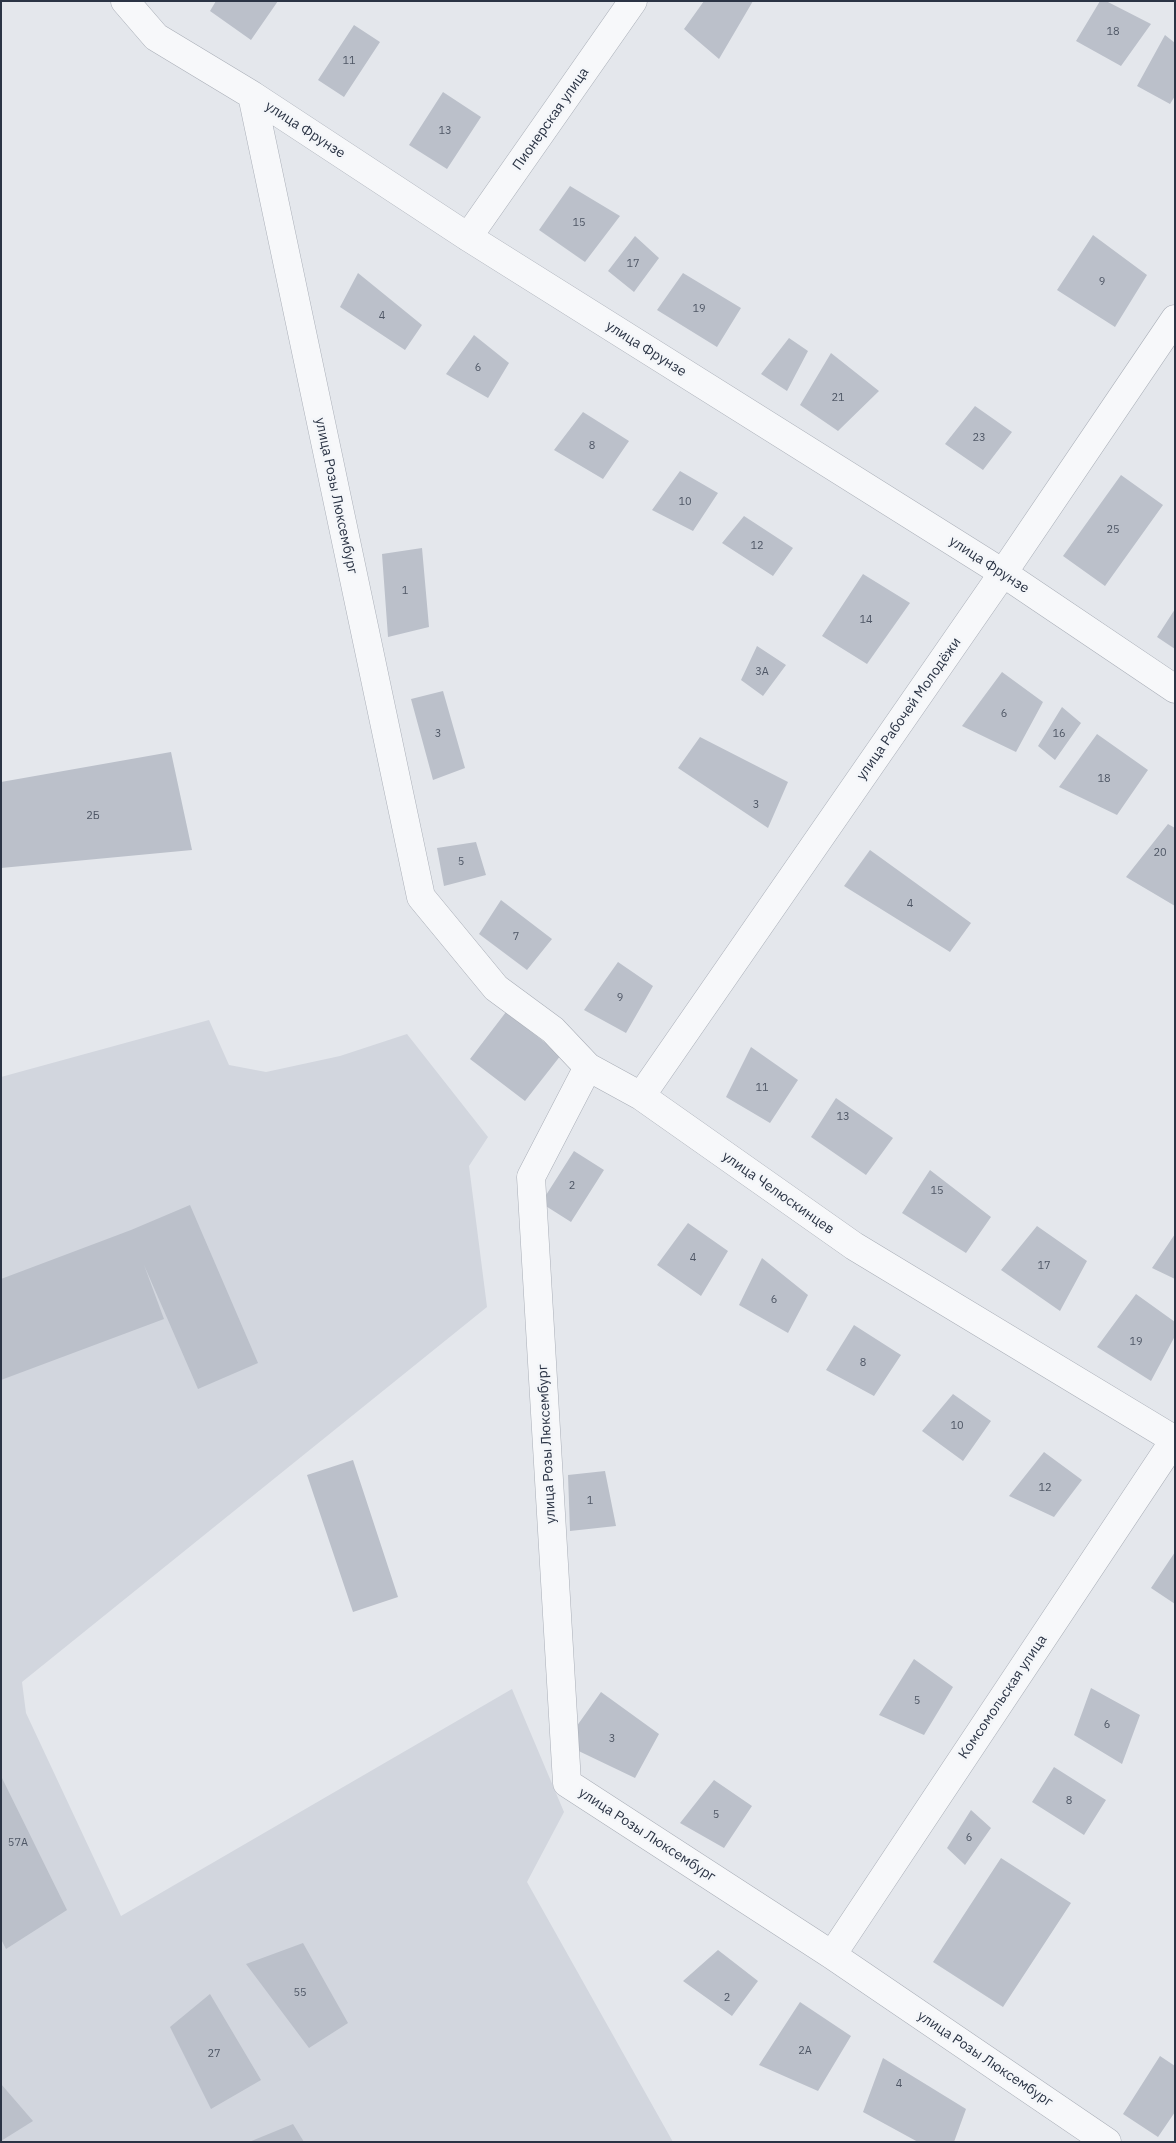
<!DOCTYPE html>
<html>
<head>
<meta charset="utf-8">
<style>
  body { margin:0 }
  #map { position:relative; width:1176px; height:2143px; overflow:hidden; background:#e4e7ec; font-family:"IBM Plex Sans",sans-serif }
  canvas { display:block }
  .frame { position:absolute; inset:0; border:2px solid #2b3445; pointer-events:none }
</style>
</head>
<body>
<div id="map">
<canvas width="1176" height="2143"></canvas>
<div class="frame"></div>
</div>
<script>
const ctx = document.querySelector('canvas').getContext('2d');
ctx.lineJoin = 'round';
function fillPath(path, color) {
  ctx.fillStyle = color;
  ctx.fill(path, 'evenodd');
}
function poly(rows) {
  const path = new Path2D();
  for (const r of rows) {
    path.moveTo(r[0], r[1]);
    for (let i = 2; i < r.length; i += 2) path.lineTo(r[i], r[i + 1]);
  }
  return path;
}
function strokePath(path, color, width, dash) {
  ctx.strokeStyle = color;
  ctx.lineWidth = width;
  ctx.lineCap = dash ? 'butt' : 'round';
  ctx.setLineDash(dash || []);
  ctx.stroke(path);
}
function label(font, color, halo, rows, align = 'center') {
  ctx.font = font + ' "IBM Plex Sans",sans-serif';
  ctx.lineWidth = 5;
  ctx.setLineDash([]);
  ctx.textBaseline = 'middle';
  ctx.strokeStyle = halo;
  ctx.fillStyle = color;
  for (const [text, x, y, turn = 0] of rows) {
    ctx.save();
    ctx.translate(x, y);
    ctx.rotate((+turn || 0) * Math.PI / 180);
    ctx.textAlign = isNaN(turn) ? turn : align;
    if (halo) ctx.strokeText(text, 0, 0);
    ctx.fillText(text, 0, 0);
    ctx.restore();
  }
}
fillPath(poly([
  [209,1020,229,1065,266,1072,340,1056,407,1034,488,1137,469,1166,487,1307,22,1682,26,1713,121,1916,512,1689,564,1812,527,1882,673,2142,1,2142,1,1077]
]), '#d2d6de');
fillPath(poly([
  [216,1,278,1,251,40,210,11],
  [704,1,753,1,719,59,684,29],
  [1100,1,1106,1,1151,24,1121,66,1076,41],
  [354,25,380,42,344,97,318,80],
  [1165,35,1175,43,1175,96,1170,104,1137,86],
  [443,92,481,117,447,169,409,145],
  [570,186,620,216,585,262,539,230],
  [1093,235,1147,275,1115,327,1057,290],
  [635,236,659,258,634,292,608,271],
  [358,273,422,325,405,350,340,307],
  [683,273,741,308,717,347,657,310],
  [474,335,509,363,488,398,446,374],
  [789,338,808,351,787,391,761,374],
  [831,353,879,391,838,431,800,405],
  [975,406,1012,432,983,470,945,444],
  [583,412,629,441,603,479,554,450],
  [680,471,718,493,693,531,652,510],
  [1121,475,1163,505,1105,586,1063,556],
  [744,516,793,548,773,576,722,543],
  [422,548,429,627,388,637,382,554],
  [863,574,910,603,867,664,822,636],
  [1175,609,1175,649,1157,637],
  [757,646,786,665,763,696,741,680],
  [1002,672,1043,702,1016,752,962,726],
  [443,691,465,768,433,780,411,699],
  [1062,707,1081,723,1055,760,1038,746],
  [1097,734,1148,770,1117,815,1059,787],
  [700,737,788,782,768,828,678,768],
  [171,752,192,850,1,868,1,782],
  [1168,824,1175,828,1175,906,1126,877],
  [476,842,486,875,444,886,437,848],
  [870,850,971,923,950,952,844,886],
  [501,900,552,939,527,970,479,934],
  [618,962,653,986,626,1033,584,1010],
  [506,1012,561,1055,525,1101,470,1059],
  [751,1047,798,1080,770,1123,726,1097],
  [836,1098,893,1138,866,1175,811,1137],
  [574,1151,604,1170,571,1222,541,1203],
  [930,1170,991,1217,966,1253,902,1213],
  [190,1205,258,1363,198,1389,144,1265,164,1319,1,1380,1,1279,131,1230],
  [688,1223,728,1251,701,1296,657,1265],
  [1037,1226,1087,1261,1060,1311,1001,1270],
  [1175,1234,1175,1279,1152,1268],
  [762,1258,808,1295,788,1333,739,1305],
  [1136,1294,1175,1322,1175,1336,1151,1381,1097,1347],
  [854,1325,901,1355,874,1396,826,1370],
  [953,1394,991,1421,963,1461,922,1431],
  [1044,1452,1082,1480,1054,1517,1009,1496],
  [353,1460,398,1597,353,1612,307,1475],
  [605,1471,616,1526,570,1531,568,1475],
  [1175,1552,1175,1604,1151,1588],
  [914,1659,953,1687,924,1735,879,1715],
  [1091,1688,1140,1715,1122,1764,1074,1735],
  [601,1692,659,1734,635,1778,564,1744],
  [1054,1767,1106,1800,1084,1835,1032,1802],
  [1,1776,67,1910,6,1949,1,1939],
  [714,1780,752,1806,724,1848,680,1823],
  [971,1810,991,1828,965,1865,947,1848],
  [1001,1858,1071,1903,1003,2007,933,1962],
  [303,1943,348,2023,309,2048,246,1964],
  [718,1950,758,1981,732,2016,683,1981],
  [210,1994,261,2080,211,2109,170,2027],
  [800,2002,851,2036,818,2091,759,2065],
  [1160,2056,1175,2066,1175,2112,1158,2137,1123,2114],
  [883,2058,966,2109,954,2142,918,2142,863,2112],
  [1,2084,33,2121,1,2141],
  [293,2124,304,2142,249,2142]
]), '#bbc0ca');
const minor = poly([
  [125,1,156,37,252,95,468,237,1003,573,1175,689],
  [252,95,421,897,496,988,553,1030,588,1067,641,1096,854,1246,1175,1440],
  [468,237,633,1],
  [588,1067,531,1177,567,1783,832,1955,1107,2142],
  [641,1096,1003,573,1175,319],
  [832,1955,1175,1439]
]);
strokePath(minor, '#a9aeb7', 29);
strokePath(minor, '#f7f8fa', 28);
label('11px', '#4f5766', null, [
  ["18",1113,32],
  ["11",349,61],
  ["13",445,131],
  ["15",579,223],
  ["17",633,264],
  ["9",1102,282],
  ["19",699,309],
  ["4",382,316],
  ["6",478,368],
  ["21",838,398],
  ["23",979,438],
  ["8",592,446],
  ["10",685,502],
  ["25",1113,530],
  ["12",757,546],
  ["1",405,591],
  ["14",866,620],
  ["3А",762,672],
  ["6",1004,714],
  ["3",438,734],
  ["16",1059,734],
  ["18",1104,779],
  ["3",756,805],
  ["2Б",93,816],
  ["20",1160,853],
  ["5",461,862],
  ["4",910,904],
  ["7",516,937],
  ["9",620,998],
  ["11",762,1088],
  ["13",843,1117],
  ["2",572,1186],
  ["15",937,1191],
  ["4",693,1258],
  ["17",1044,1266],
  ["6",774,1300],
  ["19",1136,1342],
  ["8",863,1363],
  ["10",957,1426],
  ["12",1045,1488],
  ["1",590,1501],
  ["5",917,1701],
  ["6",1107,1725],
  ["3",612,1739],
  ["8",1069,1801],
  ["5",716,1815],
  ["6",969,1838],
  ["57А",18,1843],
  ["55",300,1993],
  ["2",727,1998],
  ["2А",805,2051],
  ["27",214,2054],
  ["4",899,2084]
]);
label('14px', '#2b3445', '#f4f6f9', [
  ["Пионерская улица",551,119,-55],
  ["улица Фрунзе",305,130,33],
  ["улица Фрунзе",646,349,32],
  ["улица Розы Люксембург",336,496,78],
  ["улица Фрунзе",989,565,33],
  ["улица Рабочей Молодёжи",909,709,-55],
  ["улица Челюскинцев",778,1193,35],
  ["улица Розы Люксембург",547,1444,-93],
  ["Комсомольская улица",1003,1697,-56],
  ["улица Розы Люксембург",647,1835,33],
  ["улица Розы Люксембург",985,2059,34]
]);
</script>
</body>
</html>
